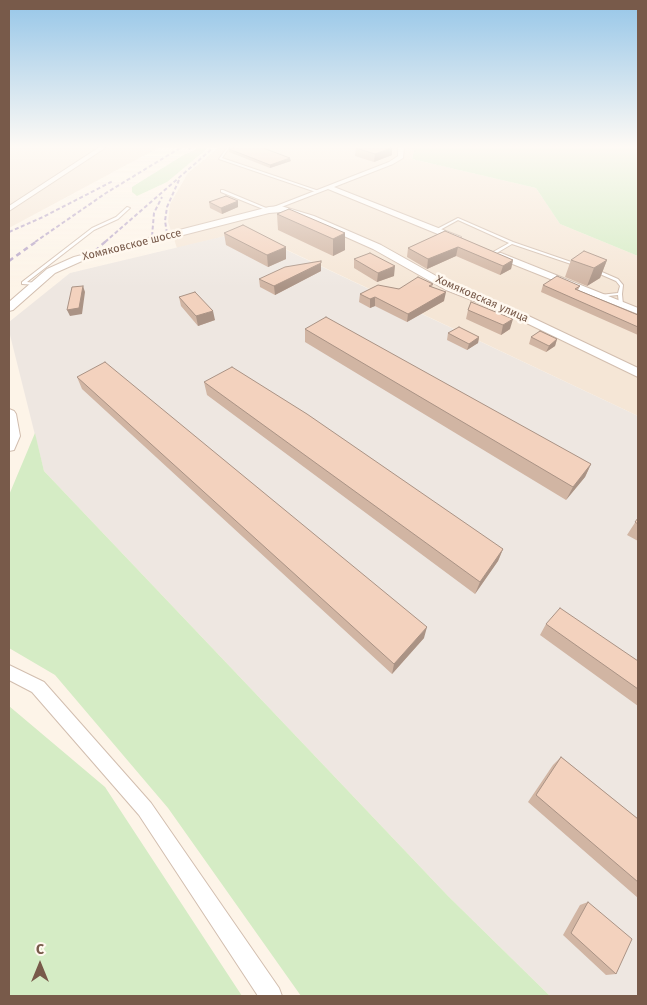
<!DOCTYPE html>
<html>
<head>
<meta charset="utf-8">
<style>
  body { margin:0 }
  #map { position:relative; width:647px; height:1005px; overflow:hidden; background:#fdf4e8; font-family:"Fira Sans",sans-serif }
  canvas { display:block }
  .frame { position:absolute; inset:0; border:10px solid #785a4a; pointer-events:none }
  .north { position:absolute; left:15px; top:940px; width:50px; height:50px; -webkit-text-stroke:4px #fff8ef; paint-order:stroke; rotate:0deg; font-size:14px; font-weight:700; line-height:20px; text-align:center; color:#785a4a }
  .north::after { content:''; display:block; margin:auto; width:18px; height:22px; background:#785a4a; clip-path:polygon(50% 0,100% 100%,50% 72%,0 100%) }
</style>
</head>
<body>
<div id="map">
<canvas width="647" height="1005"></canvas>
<div class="frame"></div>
<div class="north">С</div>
</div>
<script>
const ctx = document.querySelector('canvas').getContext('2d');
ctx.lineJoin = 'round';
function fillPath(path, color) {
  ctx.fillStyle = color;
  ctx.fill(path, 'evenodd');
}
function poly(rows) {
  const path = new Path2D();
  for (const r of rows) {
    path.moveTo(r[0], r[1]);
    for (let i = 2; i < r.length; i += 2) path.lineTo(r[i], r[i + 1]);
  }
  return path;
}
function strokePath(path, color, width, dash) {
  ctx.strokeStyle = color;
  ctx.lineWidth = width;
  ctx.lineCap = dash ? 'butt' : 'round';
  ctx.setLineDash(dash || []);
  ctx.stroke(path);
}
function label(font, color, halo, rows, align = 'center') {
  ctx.font = font + ' "Fira Sans",sans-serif';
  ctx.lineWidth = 5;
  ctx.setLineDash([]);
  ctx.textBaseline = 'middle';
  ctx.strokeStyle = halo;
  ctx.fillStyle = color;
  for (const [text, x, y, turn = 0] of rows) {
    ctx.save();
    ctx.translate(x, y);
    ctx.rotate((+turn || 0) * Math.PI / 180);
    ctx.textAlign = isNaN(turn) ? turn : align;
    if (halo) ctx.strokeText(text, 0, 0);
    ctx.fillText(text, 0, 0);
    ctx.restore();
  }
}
fillPath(poly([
  [9,148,158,148,9,228],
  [218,148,415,148,412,159,536,188,560,224,638,256,638,416,247,231,177,248,168,222,170,204,188,173]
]), '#f5e6d6');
fillPath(poly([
  [246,231,638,416,638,996,550,996,448,896,44,471,9,331,9,322,70,273]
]), '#eee7e1');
fillPath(poly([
  [198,148,208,148,167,182,137,196,132,192,132,187,182,156],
  [415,148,638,148,638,256,560,224,536,188,412,159],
  [35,433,44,471,448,896,550,996,301,996,168,808,55,675,9,648,9,495],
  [9,706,105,787,242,996,9,996]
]), '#d5ecc5');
const service = poly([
  [227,148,229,148,222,158,319,191,316,192,219,159,227,148],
  [221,190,223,190,271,210,268,211,221,192,221,190],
  [127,207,130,208,118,219,94,230,27,282,36,283,36,285,22,284,22,282,92,228,116,217,127,207],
  [458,218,513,242,580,265,577,266,512,244,495,254,493,254,493,252,509,243,458,220,438,231,435,230,458,218],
  [593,269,595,269,618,279,623,285,622,294,623,305,619,304,618,295,598,297,598,295,600,295,618,293,620,286,616,281,593,271,593,269]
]);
const minor = poly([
  [98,148,105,148,9,211,9,206,98,148],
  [398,148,404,148,403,158,393,164,334,187,461,237,461,241,455,241,328,189,271,211,266,210,389,162,398,156,398,148],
  [495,253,501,253,638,308,638,314,495,257,495,253],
  [9,665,44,682,151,803,279,988,282,996,258,996,139,815,32,692,9,680,9,665]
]);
const tertiary = poly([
  [281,206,314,216,381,245,454,286,518,311,638,368,638,377,510,315,446,290,373,249,308,220,281,212,269,213,82,261,55,273,13,310,9,311,9,302,47,269,74,257,269,207,281,206],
  [9,409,14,411,16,414,20,436,14,450,9,451,9,409]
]);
strokePath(service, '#d2beaf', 2);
strokePath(minor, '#d2beaf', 2);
strokePath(tertiary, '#d2beaf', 2);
fillPath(service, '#fff');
fillPath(minor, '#fff');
fillPath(tertiary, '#fff');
strokePath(poly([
  [189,149,191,148],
  [9,232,43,217,113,181],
  [167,233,165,221,167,207,179,180],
  [152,236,154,213,162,197],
  [35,242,106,193,180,148],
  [105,242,213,148]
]), '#b7a5c8', 2, [4, 2.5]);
strokePath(poly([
  [95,251,106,241],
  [9,261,37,241]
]), '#b7a5c8', 2.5, [5, 4]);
fillPath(poly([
  [356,148,392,148,392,155,374,162,355,156],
  [229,149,291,161,270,168,229,152],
  [238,201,238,207,222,214,210,208,209,202],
  [277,214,345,233,345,250,333,256,278,230],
  [445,231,513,260,511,269,500,275,456,256,427,269,407,257,408,248],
  [224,233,286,259,268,267,226,245],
  [354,259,394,276,377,282,354,268],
  [571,260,607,260,600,278,587,286,565,277],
  [321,263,321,271,275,295,260,287,259,279],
  [433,284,432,287,444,301,407,322,375,306,370,308,359,302,360,294],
  [543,285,580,286,578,290,638,315,638,335,541,292],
  [179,297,215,320,198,326,181,306],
  [471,302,510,329,501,335,466,319,468,310],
  [305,329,591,464,585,477,566,500,305,342],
  [448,333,479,337,478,343,467,350,447,340],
  [531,337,557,339,555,346,546,352,529,344],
  [77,377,424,638,392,674,82,389],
  [204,382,503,549,498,561,475,594,207,395],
  [638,518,638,541,627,535],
  [546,624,638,661,638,706,540,635],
  [561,757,638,819,638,898,528,802,553,765],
  [588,902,616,974,606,975,563,935,580,905]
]), '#d1b5a3');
fillPath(poly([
  [391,148,392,148,392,155,374,162,375,154],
  [290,158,291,161,270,168,270,165],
  [238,201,238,207,222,214,221,208],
  [345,233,345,250,333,256,333,239],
  [286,247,286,259,268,267,267,255],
  [458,247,456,256,427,269,428,259],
  [513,260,511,269,500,275,503,266],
  [607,260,600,278,587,286,594,268],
  [321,263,321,271,275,295,274,286],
  [395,266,394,276,377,282,378,273],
  [83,286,85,292,82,314,70,316,67,310],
  [446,292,444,301,407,322,408,314],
  [375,297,375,306,370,308,370,299],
  [213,311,215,320,198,326,196,316],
  [513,319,510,329,501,335,503,325],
  [479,337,478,343,467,350,469,344],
  [557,339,555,346,546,352,549,346],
  [591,464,585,477,566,500,573,487],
  [503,549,498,561,475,594,480,582],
  [427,627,424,638,392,674,394,664]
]), '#aa9385');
const building = poly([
  [233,148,263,148,290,158,270,165,229,149,233,148],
  [356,148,391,148,375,154,356,148],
  [226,196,238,201,221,208,209,202,226,196],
  [289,209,345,233,333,239,277,214,289,209],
  [243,225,286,247,267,255,224,233,243,225],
  [445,231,513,260,503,266,458,247,428,259,408,248,445,231],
  [584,251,607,260,594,268,571,260,584,251],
  [370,253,395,266,378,273,354,259,370,253],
  [321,261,321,263,274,286,259,279,285,267,321,261],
  [557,276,580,286,575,289,638,315,638,327,543,285,557,276],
  [418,277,433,284,429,286,446,292,408,314,375,297,370,299,360,294,378,285,399,289,418,277],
  [83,286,79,308,67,310,72,287,83,286],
  [195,292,213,311,196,316,179,297,195,292],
  [471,302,513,319,503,325,468,310,471,302],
  [326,317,591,464,573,487,305,329,326,317],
  [459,327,479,337,469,344,448,333,459,327],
  [540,331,557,339,549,346,531,337,540,331],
  [105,362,427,627,394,664,77,377,105,362],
  [232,367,307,414,503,549,480,582,204,382,232,367],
  [638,518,638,524,635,522,638,518],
  [560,608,638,661,638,689,546,624,560,608],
  [561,757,638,819,638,882,536,795,561,757],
  [588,902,632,939,616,974,571,933,588,902]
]);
fillPath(building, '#f3d2be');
strokePath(building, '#aa9385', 1);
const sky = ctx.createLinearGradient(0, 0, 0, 288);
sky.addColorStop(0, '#96c6e8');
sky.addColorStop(0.51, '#fefaf5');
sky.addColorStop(1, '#fefaf500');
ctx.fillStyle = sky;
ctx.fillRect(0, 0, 647, 288);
label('11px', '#785a4a', '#fff8ef', [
  ["Хомяковское шоссе",132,245,-14],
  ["Хомяковская улица",482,299,24]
]);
</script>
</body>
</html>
